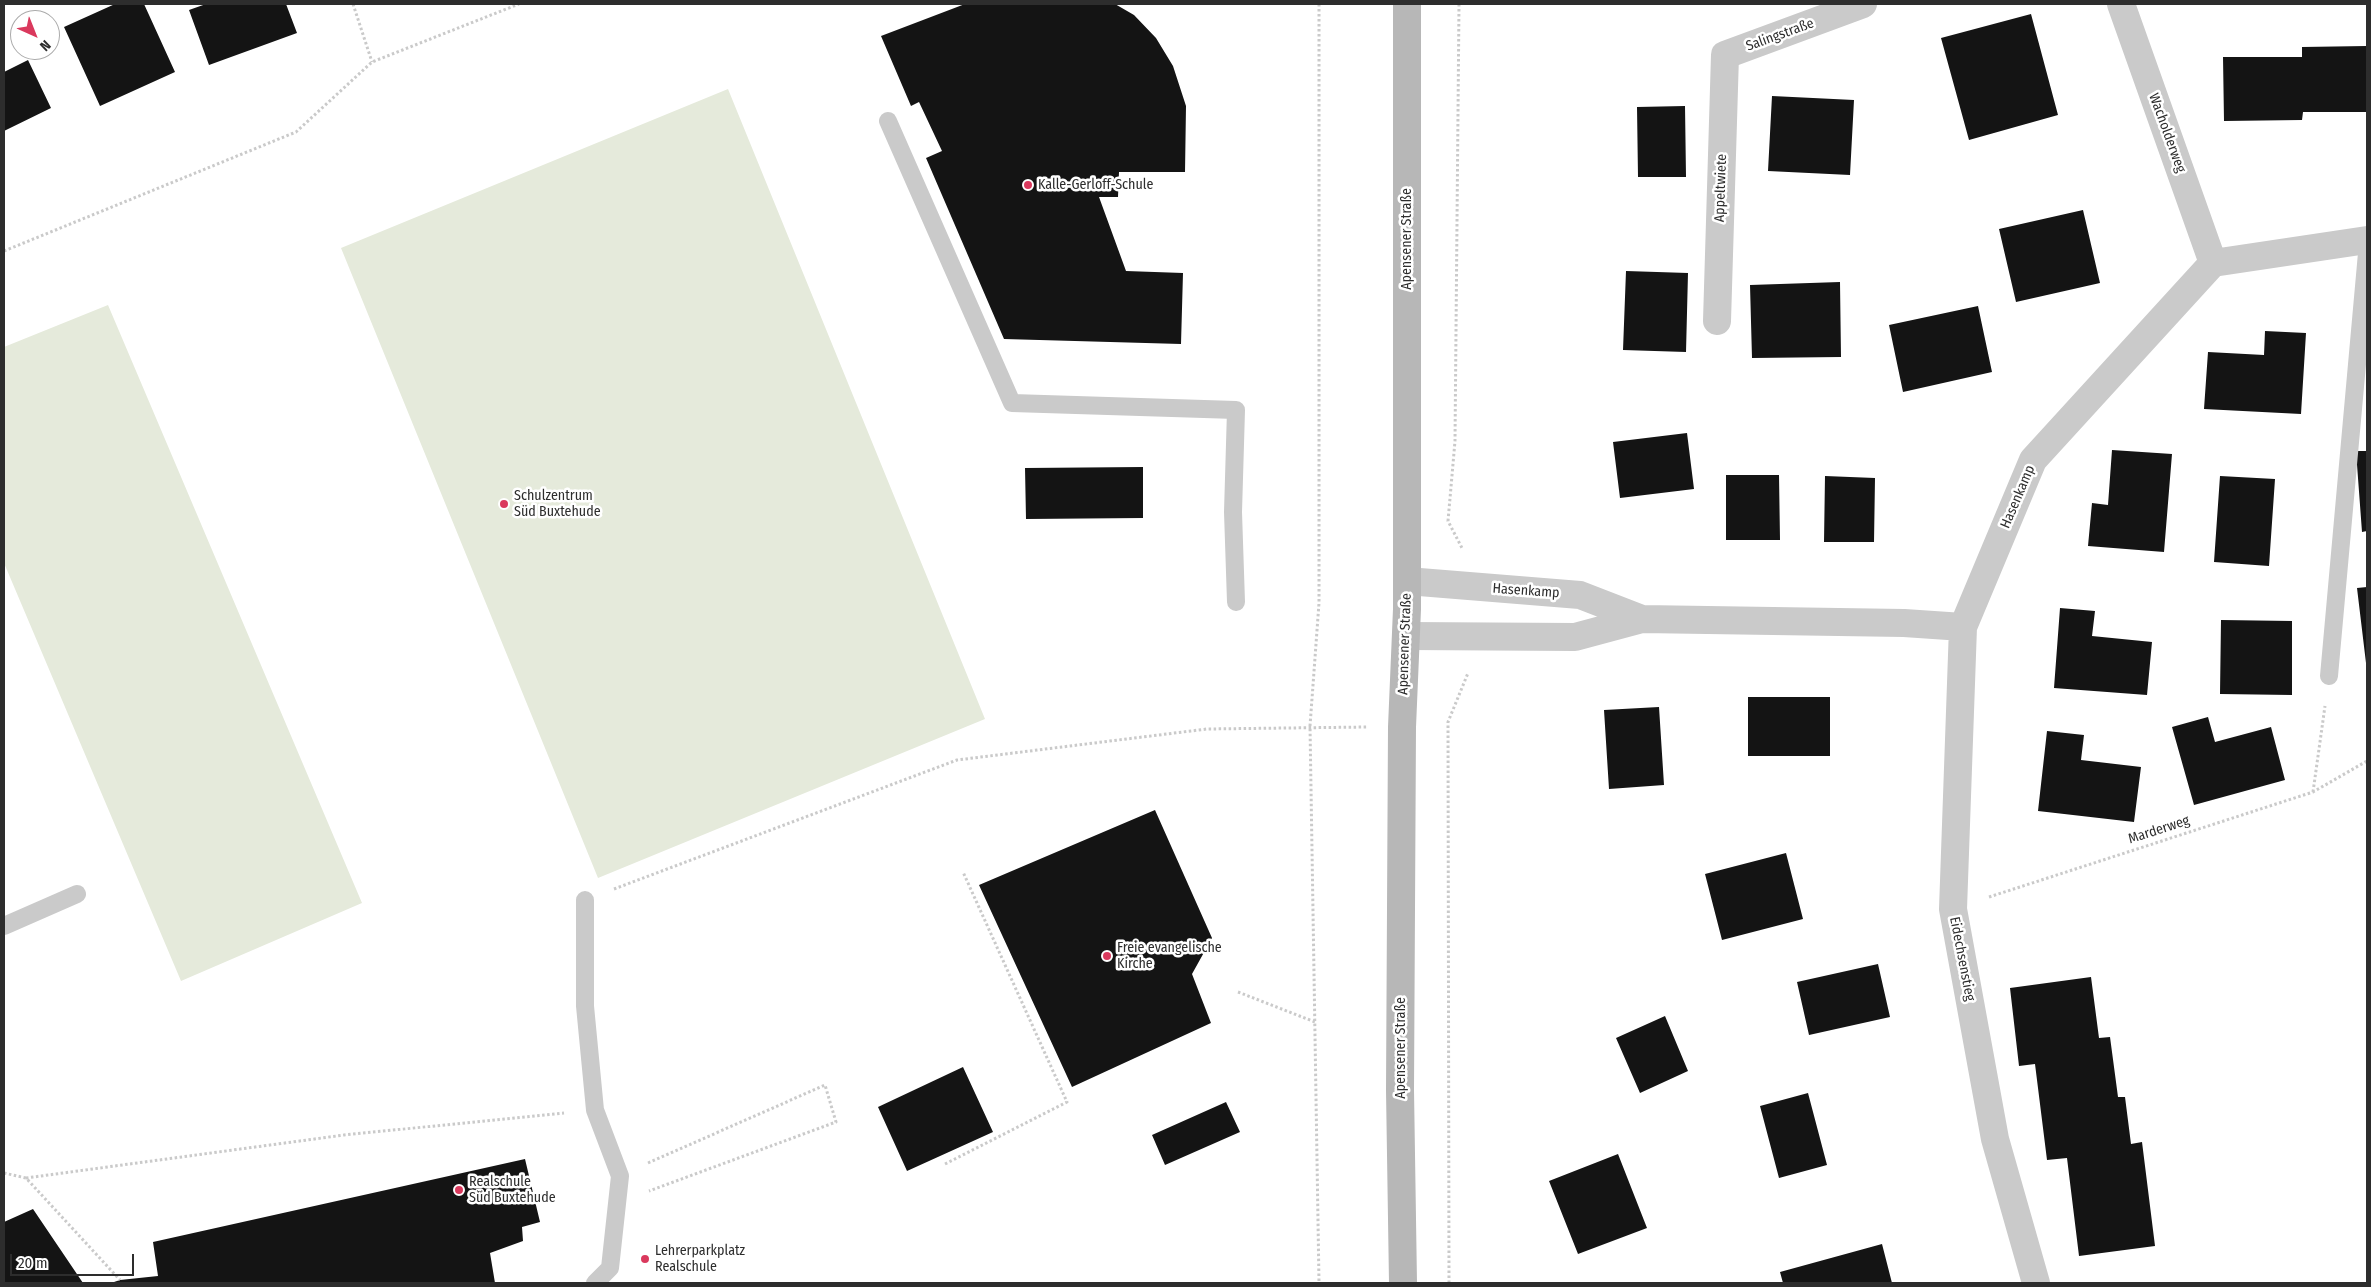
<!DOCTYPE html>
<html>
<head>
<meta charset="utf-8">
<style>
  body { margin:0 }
  #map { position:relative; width:2371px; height:1287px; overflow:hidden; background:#fff; font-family:"Fira Sans Condensed",sans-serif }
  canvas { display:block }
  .frame { position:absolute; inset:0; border:5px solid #2d2d2d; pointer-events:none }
  .north { position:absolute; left:10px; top:10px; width:50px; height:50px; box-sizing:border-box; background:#fff; border:1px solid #ababab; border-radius:50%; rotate:136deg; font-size:14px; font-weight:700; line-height:20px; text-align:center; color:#2d2d2d }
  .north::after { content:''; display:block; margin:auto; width:18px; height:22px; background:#da395d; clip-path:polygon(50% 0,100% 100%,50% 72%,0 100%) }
  .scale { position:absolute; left:10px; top:1254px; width:124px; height:22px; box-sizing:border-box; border:2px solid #2d2d2d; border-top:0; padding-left:6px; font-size:15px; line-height:18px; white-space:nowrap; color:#2d2d2d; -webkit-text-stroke:4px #fff; paint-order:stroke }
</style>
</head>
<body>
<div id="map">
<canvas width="2371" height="1287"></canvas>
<div class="frame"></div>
<div class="north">N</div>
<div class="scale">20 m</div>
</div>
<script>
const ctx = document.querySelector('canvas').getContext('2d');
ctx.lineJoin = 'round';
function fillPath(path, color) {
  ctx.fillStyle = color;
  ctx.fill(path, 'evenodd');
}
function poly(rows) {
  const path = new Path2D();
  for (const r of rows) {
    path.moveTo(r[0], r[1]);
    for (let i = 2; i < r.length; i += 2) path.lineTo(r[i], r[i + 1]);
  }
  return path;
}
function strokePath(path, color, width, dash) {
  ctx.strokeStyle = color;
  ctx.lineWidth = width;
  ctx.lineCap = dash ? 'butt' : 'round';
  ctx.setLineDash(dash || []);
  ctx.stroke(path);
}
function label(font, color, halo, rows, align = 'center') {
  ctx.font = font + ' "Fira Sans Condensed",sans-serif';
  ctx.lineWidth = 5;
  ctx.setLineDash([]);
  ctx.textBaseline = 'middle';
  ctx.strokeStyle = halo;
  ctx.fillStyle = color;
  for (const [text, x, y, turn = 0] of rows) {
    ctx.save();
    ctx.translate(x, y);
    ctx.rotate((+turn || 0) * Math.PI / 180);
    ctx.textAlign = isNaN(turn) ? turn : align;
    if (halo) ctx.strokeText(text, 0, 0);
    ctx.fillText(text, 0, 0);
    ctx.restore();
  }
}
fillPath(poly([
  [728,89,985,719,598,878,341,248],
  [108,305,362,903,181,981,4,563,4,347]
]), '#e5eadb');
fillPath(poly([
  [115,4,144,4,175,72,100,106,64,27],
  [206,4,286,4,297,33,209,65,189,10],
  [965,4,1115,4,1134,15,1156,38,1173,66,1186,106,1185,172,1119,172,1118,197,1099,197,1126,271,1183,273,1181,344,1004,339,926,158,942,151,919,102,911,106,881,36],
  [2031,14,2058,115,1969,140,1941,38],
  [2367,46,2367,112,2303,112,2302,120,2224,121,2223,57,2302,57,2302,47],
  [28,60,51,108,4,131,4,72],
  [1772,96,1854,100,1850,175,1768,171],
  [1685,106,1686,177,1638,177,1637,107],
  [2083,210,2100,283,2016,302,1999,229],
  [1626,271,1688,273,1686,352,1623,350],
  [1840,282,1841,357,1752,358,1750,285],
  [1978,306,1992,372,1903,392,1889,325],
  [2265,331,2306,333,2301,414,2204,409,2208,352,2264,355],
  [1687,433,1694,489,1620,498,1613,442],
  [2112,450,2172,454,2164,552,2088,546,2092,503,2108,505],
  [2356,451,2367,451,2367,531,2362,532],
  [1143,467,1143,518,1026,519,1025,468],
  [1726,475,1779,475,1780,540,1726,540],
  [1825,476,1875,478,1874,542,1824,542],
  [2220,476,2275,479,2269,566,2214,562],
  [2367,587,2367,662,2366,663,2357,588],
  [2060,608,2095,611,2092,636,2152,642,2147,695,2054,688],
  [2221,620,2292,621,2292,695,2220,694],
  [1748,697,1830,697,1830,756,1748,756],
  [1659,707,1664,785,1609,789,1604,710],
  [2208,717,2215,742,2271,727,2285,780,2194,805,2172,727],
  [2047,731,2084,735,2081,760,2141,767,2134,822,2038,811],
  [1155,810,1212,938,1192,974,1211,1023,1072,1087,979,885],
  [1786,853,1803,919,1722,940,1705,874],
  [1878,964,1890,1017,1809,1035,1797,982],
  [2091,977,2099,1038,2110,1037,2118,1097,2125,1097,2131,1144,2142,1142,2155,1246,2079,1256,2067,1158,2047,1160,2035,1064,2019,1066,2010,988],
  [1665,1016,1688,1071,1640,1093,1616,1038],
  [963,1067,993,1132,907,1171,878,1107],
  [1808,1093,1827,1165,1779,1178,1760,1106],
  [1226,1102,1240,1132,1165,1165,1152,1135],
  [1618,1154,1647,1228,1578,1254,1549,1181],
  [525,1159,540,1222,522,1227,523,1241,490,1253,495,1283,111,1283,120,1280,158,1276,153,1242],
  [33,1209,83,1283,4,1283,4,1222],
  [1882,1244,1892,1283,1783,1283,1780,1272]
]), '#141414');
strokePath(poly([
  [353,4,372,62],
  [1319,4,1319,603,1310,726,1319,1283],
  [1459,4,1455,441,1448,521,1463,550],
  [4,251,296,132,372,62,519,4],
  [2313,792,2325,706],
  [614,889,957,760,1207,729,1368,727],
  [1989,897,2313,792,2367,761],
  [1238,992,1315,1022],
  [648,1163,825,1085,836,1122,649,1191],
  [945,1164,1067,1102,963,872],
  [4,1173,26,1178,120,1280],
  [26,1178,344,1135,564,1113],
  [1449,1283,1448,722,1468,673]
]), '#cacaca', 3, [2.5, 2.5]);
strokePath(poly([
  [888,121,1012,403,1236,410,1233,512,1236,602],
  [2329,676,2367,253],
  [585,900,585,1006,595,1110,620,1176,610,1268,595,1283],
  [4,926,77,894]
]), '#cacaca', 18);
strokePath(poly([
  [2121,4,2213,263],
  [1717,321,1725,55,1863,4],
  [1407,581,1580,595,1642,619],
  [1963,627,1953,909,1995,1139,2036,1283],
  [1407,636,1575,637,1642,619,1904,623,1963,627,2033,460,2213,263,2367,240]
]), '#cacaca', 28);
strokePath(poly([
  [1403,1283,1400,1090,1402,727,1407,609,1407,4]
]), '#b7b7b7', 28);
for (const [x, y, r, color] of [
  [1028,185,5,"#da395d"],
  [504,504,5,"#da395d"],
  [1107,956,5,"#da395d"],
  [459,1190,5,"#da395d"],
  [645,1259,5,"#da395d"]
]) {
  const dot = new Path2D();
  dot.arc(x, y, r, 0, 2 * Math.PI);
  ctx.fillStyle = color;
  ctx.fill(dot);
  strokePath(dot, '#fff', 2);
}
label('14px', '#2d2d2d', '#fff', [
  ["Salingstraße",1780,35,-20],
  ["Wacholderweg",2167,133,70],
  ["Appeltwiete",1721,188,-88],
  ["Apensener Straße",1407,239,-90],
  ["Hasenkamp",2018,497,-67],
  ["Hasenkamp",1526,591,4],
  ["Apensener Straße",1405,644,-88],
  ["Marderweg",2159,830,-18],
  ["Eidechsenstieg",1962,959,79],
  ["Apensener Straße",1401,1048,-90]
]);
label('14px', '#2d2d2d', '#fff', [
  ["Kalle-Gerloff-Schule",1038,185],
  ["Schulzentrum",514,496],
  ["Süd Buxtehude",514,512],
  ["Freie evangelische",1117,948],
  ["Kirche",1117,964],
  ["Realschule",469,1182],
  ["Süd Buxtehude",469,1198],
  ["Lehrerparkplatz",655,1251],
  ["Realschule",655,1267]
], 'left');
</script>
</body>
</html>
